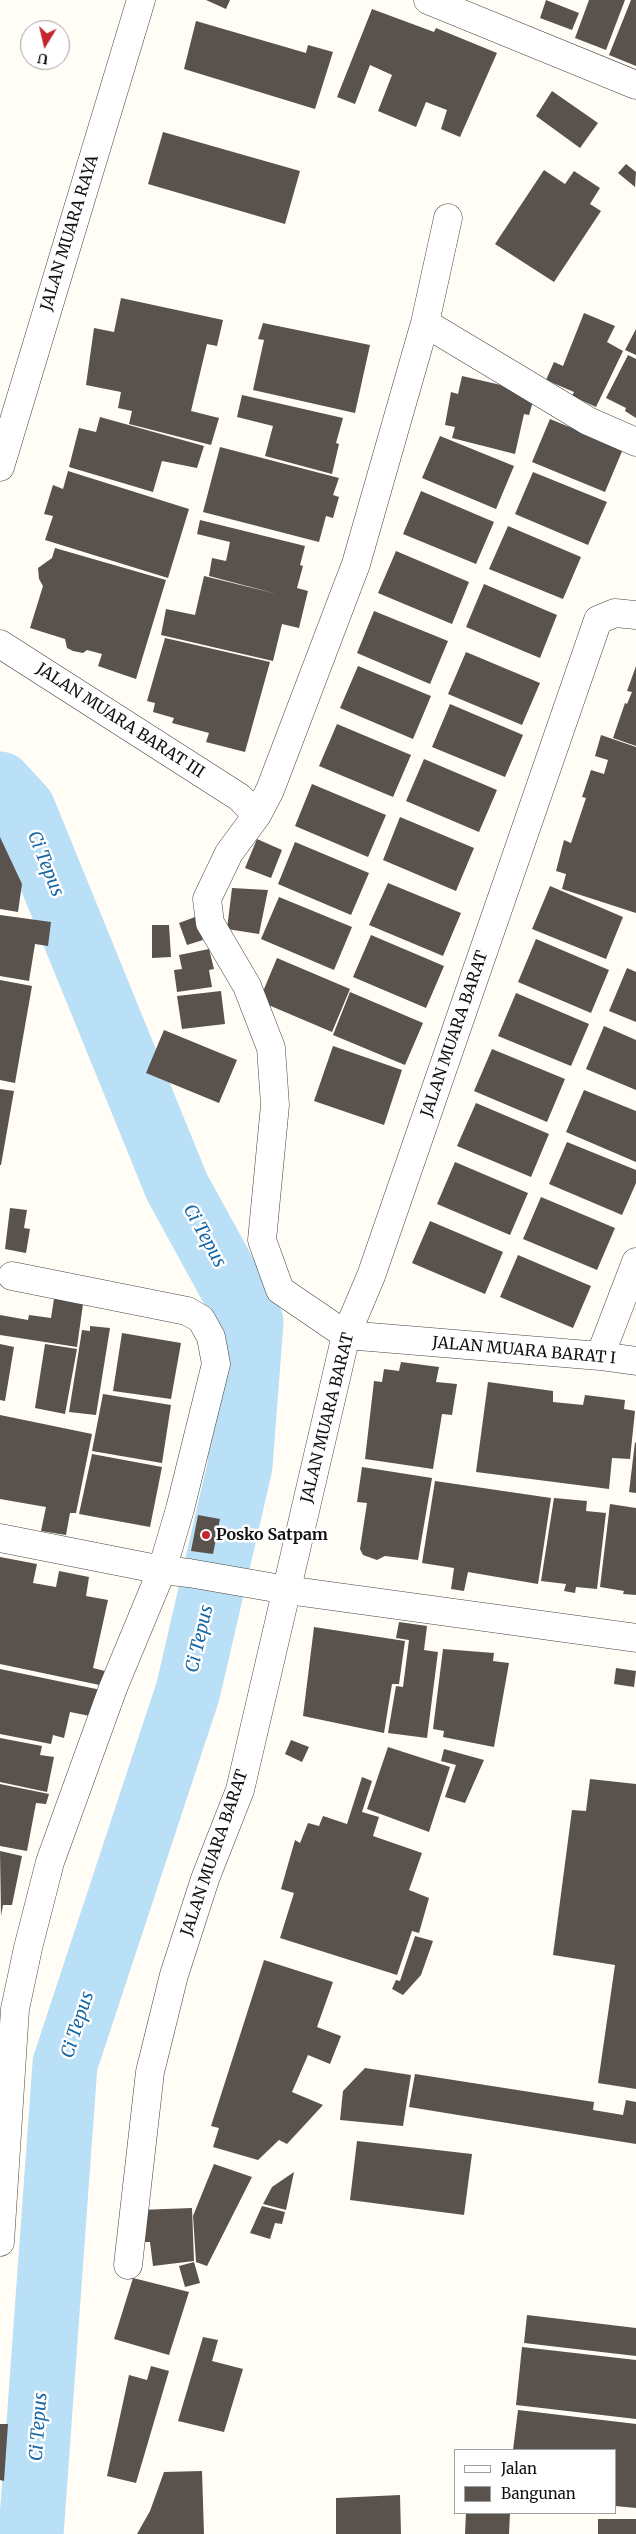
<!DOCTYPE html>
<html>
<head>
<meta charset="utf-8">
<style>
  body { margin:0 }
  #map { position:relative; width:636px; height:2534px; overflow:hidden; background:#fffdf5; font-family:Merriweather,serif }
  canvas { display:block }
  .legend { position:absolute; left:454px; top:2449px; width:162px; height:65px; box-sizing:border-box; background:#fff; border:1px solid #a0a0a0; margin:0; padding:6px 9px; list-style:none; font-size:15px; color:#111 }
  .legend li { display:flex; align-items:center; gap:10px; height:25px }
  .legend b { width:25px; border:1px solid #a0a0a0 }
  .north { position:absolute; left:20px; top:20px; width:50px; height:50px; box-sizing:border-box; background:#fff; border:1px solid #a0a0a0; border-radius:50%; rotate:189deg; font-size:14px; font-weight:700; line-height:20px; text-align:center; color:#111 }
  .north::after { content:''; display:block; margin:auto; width:18px; height:22px; background:#c4262e; clip-path:polygon(50% 0,100% 100%,50% 72%,0 100%) }
</style>
</head>
<body>
<div id="map">
<canvas width="636" height="2534"></canvas>
<ul class="legend">
<li><b style="height:6px;background:#fff"></b>Jalan</li>
<li><b style="height:14px;background:#5a524d"></b>Bangunan</li>
</ul>
<div class="north">U</div>
</div>
<script>
const ctx = document.querySelector('canvas').getContext('2d');
ctx.lineJoin = 'round';
function poly(rows) {
  const path = new Path2D();
  for (const r of rows) {
    path.moveTo(r[0], r[1]);
    for (let i = 2; i < r.length; i += 2) path.lineTo(r[i], r[i + 1]);
  }
  return path;
}
function strokePath(path, color, width, dash) {
  ctx.strokeStyle = color;
  ctx.lineWidth = width;
  ctx.lineCap = dash ? 'butt' : 'round';
  ctx.setLineDash(dash || []);
  ctx.stroke(path);
}
function fillPath(path, color) {
  ctx.fillStyle = color;
  ctx.fill(path, 'evenodd');
}
function label(font, color, halo, rows, align = 'center') {
  ctx.font = font + ' Merriweather,serif';
  ctx.lineWidth = 5;
  ctx.setLineDash([]);
  ctx.textBaseline = 'middle';
  ctx.strokeStyle = halo;
  ctx.fillStyle = color;
  for (const [text, x, y, turn = 0] of rows) {
    ctx.save();
    ctx.translate(x, y);
    ctx.rotate((+turn || 0) * Math.PI / 180);
    ctx.textAlign = isNaN(turn) ? turn : align;
    if (halo) ctx.strokeText(text, 0, 0);
    ctx.fillText(text, 0, 0);
    ctx.restore();
  }
}
strokePath(poly([
  [0,784,23,809,177,1187,251,1322,240,1466,188,1691,65,2064,31,2534]
]), '#b9e0f7', 65);
fillPath(poly([
  [206,0,230,0,226,9],
  [546,0,579,13,572,30,540,18],
  [589,0,625,0,606,50,575,38],
  [631,0,636,0,636,66,609,55],
  [372,9,434,32,436,28,497,53,460,137,441,129,447,110,426,102,416,127,378,111,392,75,370,65,355,104,337,97],
  [196,21,306,53,308,45,333,52,315,109,184,69],
  [552,91,598,123,580,148,536,116],
  [163,132,300,171,285,224,148,184],
  [626,164,636,172,635,187,618,173],
  [544,170,565,184,574,171,600,188,590,204,601,211,554,282,495,244],
  [121,298,223,320,217,346,207,344,191,411,219,418,211,445,129,424,132,411,118,408,121,392,86,385,94,328,114,332],
  [584,313,615,326,607,342,623,351,596,407,572,396,574,392,546,380,554,362,563,366],
  [263,323,370,345,355,413,253,390,264,340,258,339],
  [636,329,636,355,625,350],
  [628,355,636,359,636,418,625,411,626,408,606,398],
  [462,376,518,389,536,391,529,415,524,414,515,454,452,438,455,427,445,425,451,392,458,394],
  [242,395,343,418,336,443,339,444,332,474,265,456,273,426,237,417],
  [100,417,204,446,197,468,162,461,153,492,69,467,79,428,96,432],
  [550,419,623,449,605,492,532,462],
  [440,436,514,466,496,509,422,478],
  [220,447,339,478,333,495,339,497,333,518,326,516,319,542,203,512],
  [68,471,189,509,168,578,45,540,53,516,44,514,53,485,63,489],
  [533,472,607,502,588,545,515,514],
  [421,491,494,522,476,564,403,534],
  [200,520,305,546,300,565,303,566,297,588,308,591,299,628,282,624,273,661,161,635,166,609,195,615,204,576,277,594,209,576,212,558,226,561,230,542,197,534],
  [508,526,581,557,563,599,489,569],
  [55,548,166,580,136,679,98,666,102,654,87,650,83,653,73,651,67,648,65,639,30,628,43,586,39,579,38,568,52,558],
  [396,551,469,582,452,624,378,593],
  [484,584,557,615,540,658,466,627],
  [374,611,448,641,430,684,357,653],
  [165,638,270,662,245,752,206,742,209,733,172,723,174,718,153,712,155,703,147,701],
  [466,652,540,683,522,725,448,694],
  [358,666,431,696,413,739,340,708],
  [636,666,636,746,613,738,625,703,627,704,632,692,627,691],
  [450,704,523,735,505,777,432,747],
  [337,724,411,755,393,797,319,766],
  [601,735,636,747,636,913,562,889,566,874,556,871,564,840,571,843,586,798,582,797,591,770,604,774,608,760,595,756],
  [424,759,497,790,479,832,406,801],
  [312,784,386,815,368,857,295,826],
  [400,817,474,848,456,891,383,860],
  [0,837,22,884,18,912,0,909],
  [257,839,282,850,271,878,245,868],
  [295,842,369,873,351,915,278,884],
  [388,883,461,913,443,956,369,925],
  [550,886,623,917,606,959,532,929],
  [232,888,268,890,259,934,227,929],
  [279,897,352,927,334,970,261,939],
  [0,915,51,922,48,946,35,944,29,981,0,976],
  [195,917,203,940,187,945,179,923],
  [152,925,169,925,171,957,152,958],
  [371,935,444,966,426,1008,353,977],
  [536,939,609,970,591,1013,518,982],
  [209,949,214,969,209,970,212,987,177,992,174,970,182,969,179,955],
  [277,958,350,989,332,1032,259,1001],
  [627,968,636,972,636,1022,609,1011],
  [0,980,32,986,15,1083,0,1080],
  [221,991,225,1024,182,1029,177,996],
  [350,992,423,1023,405,1065,333,1035],
  [516,993,589,1024,571,1066,498,1036],
  [604,1026,636,1040,636,1090,586,1069],
  [164,1030,237,1060,219,1103,146,1073],
  [333,1046,402,1070,384,1125,314,1101],
  [492,1049,565,1079,547,1122,474,1091],
  [0,1089,14,1091,1,1165,0,1165],
  [584,1090,636,1111,636,1162,566,1132],
  [476,1103,549,1134,531,1177,457,1146],
  [567,1142,636,1170,636,1183,622,1215,549,1184],
  [455,1162,528,1193,510,1235,437,1204],
  [541,1197,615,1228,597,1270,523,1239],
  [10,1208,27,1210,24,1228,30,1229,26,1253,5,1249],
  [430,1221,503,1252,485,1294,412,1263],
  [518,1255,591,1286,573,1328,500,1297],
  [55,1292,84,1297,77,1347,0,1335,0,1315,28,1320,29,1315,51,1318],
  [90,1326,110,1328,96,1415,69,1412,82,1330,90,1331],
  [122,1333,181,1343,171,1399,113,1391],
  [0,1344,14,1347,5,1401,0,1400],
  [45,1344,77,1349,65,1414,35,1408],
  [401,1362,439,1367,436,1382,457,1384,452,1415,442,1414,433,1469,365,1459,374,1381,382,1382,384,1369,399,1371],
  [488,1382,553,1391,553,1402,583,1405,585,1395,625,1400,624,1409,635,1411,630,1459,612,1458,609,1489,476,1472],
  [103,1394,171,1405,162,1463,92,1451],
  [0,1415,92,1434,76,1513,70,1513,66,1535,41,1531,46,1507,0,1499],
  [635,1442,636,1443,636,1493,629,1492],
  [92,1454,162,1467,150,1527,79,1514],
  [362,1467,432,1478,418,1560,385,1556,377,1560,363,1555,360,1549,367,1503,357,1502],
  [435,1481,551,1498,538,1584,468,1572,464,1591,451,1589,454,1568,422,1563],
  [554,1498,587,1501,586,1511,606,1513,597,1589,576,1587,575,1593,564,1591,566,1584,541,1581],
  [610,1504,636,1508,636,1595,623,1594,624,1591,600,1587],
  [198,1515,220,1519,213,1554,191,1551],
  [0,1557,37,1564,33,1583,56,1587,59,1571,89,1577,86,1596,108,1600,93,1668,113,1673,109,1687,0,1664],
  [399,1622,427,1626,424,1650,438,1652,427,1738,388,1733,396,1686,403,1687,409,1640,396,1638],
  [314,1627,405,1641,399,1684,392,1684,384,1733,303,1716],
  [443,1649,494,1653,493,1661,509,1663,494,1747,443,1737,444,1731,433,1729],
  [616,1668,636,1671,634,1687,614,1684],
  [0,1669,101,1690,95,1717,70,1712,64,1738,53,1735,51,1744,0,1734],
  [0,1738,42,1746,40,1755,54,1757,47,1792,0,1782],
  [291,1740,309,1747,302,1762,285,1754],
  [388,1747,450,1767,429,1832,367,1809],
  [444,1749,484,1760,465,1803,445,1797,456,1765,441,1761],
  [362,1777,372,1781,362,1812,379,1817,373,1836,422,1853,409,1890,429,1898,419,1933,412,1931,397,1975,280,1938,294,1893,281,1889,295,1840,300,1843,308,1823,319,1826,323,1816,347,1824],
  [590,1779,636,1784,636,2089,598,2083,615,1965,553,1955,572,1810,586,1811],
  [0,1784,49,1794,46,1804,36,1803,27,1851,0,1846],
  [0,1851,22,1856,12,1905,3,1905,1,1916],
  [415,1936,433,1941,421,1975,403,1995,392,1989,396,1980,400,1981],
  [264,1960,333,1982,317,2027,341,2036,330,2064,308,2055,292,2092,323,2105,287,2144,279,2140,258,2160,213,2147,219,2128,211,2126],
  [365,2068,411,2075,403,2126,340,2120,343,2091],
  [415,2074,594,2102,593,2110,623,2115,626,2100,636,2102,636,2144,409,2107],
  [357,2141,472,2154,464,2215,350,2200],
  [214,2164,252,2177,207,2266,196,2262,193,2216],
  [294,2172,286,2210,263,2204,272,2187],
  [262,2206,285,2212,282,2224,275,2223,270,2239,250,2233],
  [192,2208,194,2261,153,2266,150,2242,139,2242,139,2210],
  [194,2262,200,2283,185,2287,179,2266],
  [133,2278,189,2292,169,2355,114,2339],
  [527,2315,636,2328,636,2356,524,2343],
  [203,2337,218,2340,212,2361,243,2369,224,2432,178,2421],
  [522,2347,636,2360,636,2419,516,2405],
  [151,2366,169,2371,136,2483,107,2476,129,2375,147,2380],
  [518,2410,636,2424,636,2508,615,2506,615,2450,513,2450],
  [0,2424,8,2424,4,2481,0,2480],
  [202,2471,204,2534,137,2534,150,2511,164,2472],
  [400,2495,401,2534,336,2534,336,2498],
  [466,2513,510,2513,509,2534,465,2534],
  [598,2519,636,2519,636,2534,598,2534]
]), '#5a524d');
const minor = poly([
  [428,0,636,85],
  [425,323,588,421,636,442],
  [0,467,141,0],
  [0,644,239,797,257,815,270,790,356,564,425,323,448,218],
  [257,815,229,853,207,899,210,923,247,986,271,1048,275,1105,262,1240,280,1290,346,1335,600,1356,636,1361],
  [600,1356,636,1262],
  [0,1538,162,1570,189,1573,287,1590,636,1638],
  [0,2242,15,2009,28,1948,50,1862,113,1688,162,1570,180,1509,216,1364,211,1337,201,1319,187,1311,12,1276],
  [128,2265,150,2072,174,1975,205,1879,240,1790,346,1335,371,1276,598,620,615,613,636,615]
]);
strokePath(minor, '#444', 29);
strokePath(minor, '#fff', 28);
for (const [x, y, r, color] of [
  [206,1535,5,"#c4262e"]
]) {
  const dot = new Path2D();
  dot.arc(x, y, r, 0, 2 * Math.PI);
  ctx.fillStyle = color;
  ctx.fill(dot);
  strokePath(dot, '#fff', 2);
}
label('16px', '#111', '#fff', [
  ["JALAN MUARA RAYA",70,233,-73],
  ["JALAN MUARA BARAT III",120,721,33],
  ["JALAN MUARA BARAT",455,1034,-71],
  ["JALAN MUARA BARAT I",524,1351,5],
  ["JALAN MUARA BARAT",328,1418,-76],
  ["JALAN MUARA BARAT",215,1853,-71]
]);
label('bold 16px', '#111', '#fff', [
  ["Posko Satpam",216,1535]
], 'left');
label('italic 18px', '#1768a6', '#fff', [
  ["Ci Tepus",45,864,68],
  ["Ci Tepus",204,1236,61],
  ["Ci Tepus",200,1639,-77],
  ["Ci Tepus",78,2025,-72],
  ["Ci Tepus",39,2427,-86]
]);
</script>
</body>
</html>
